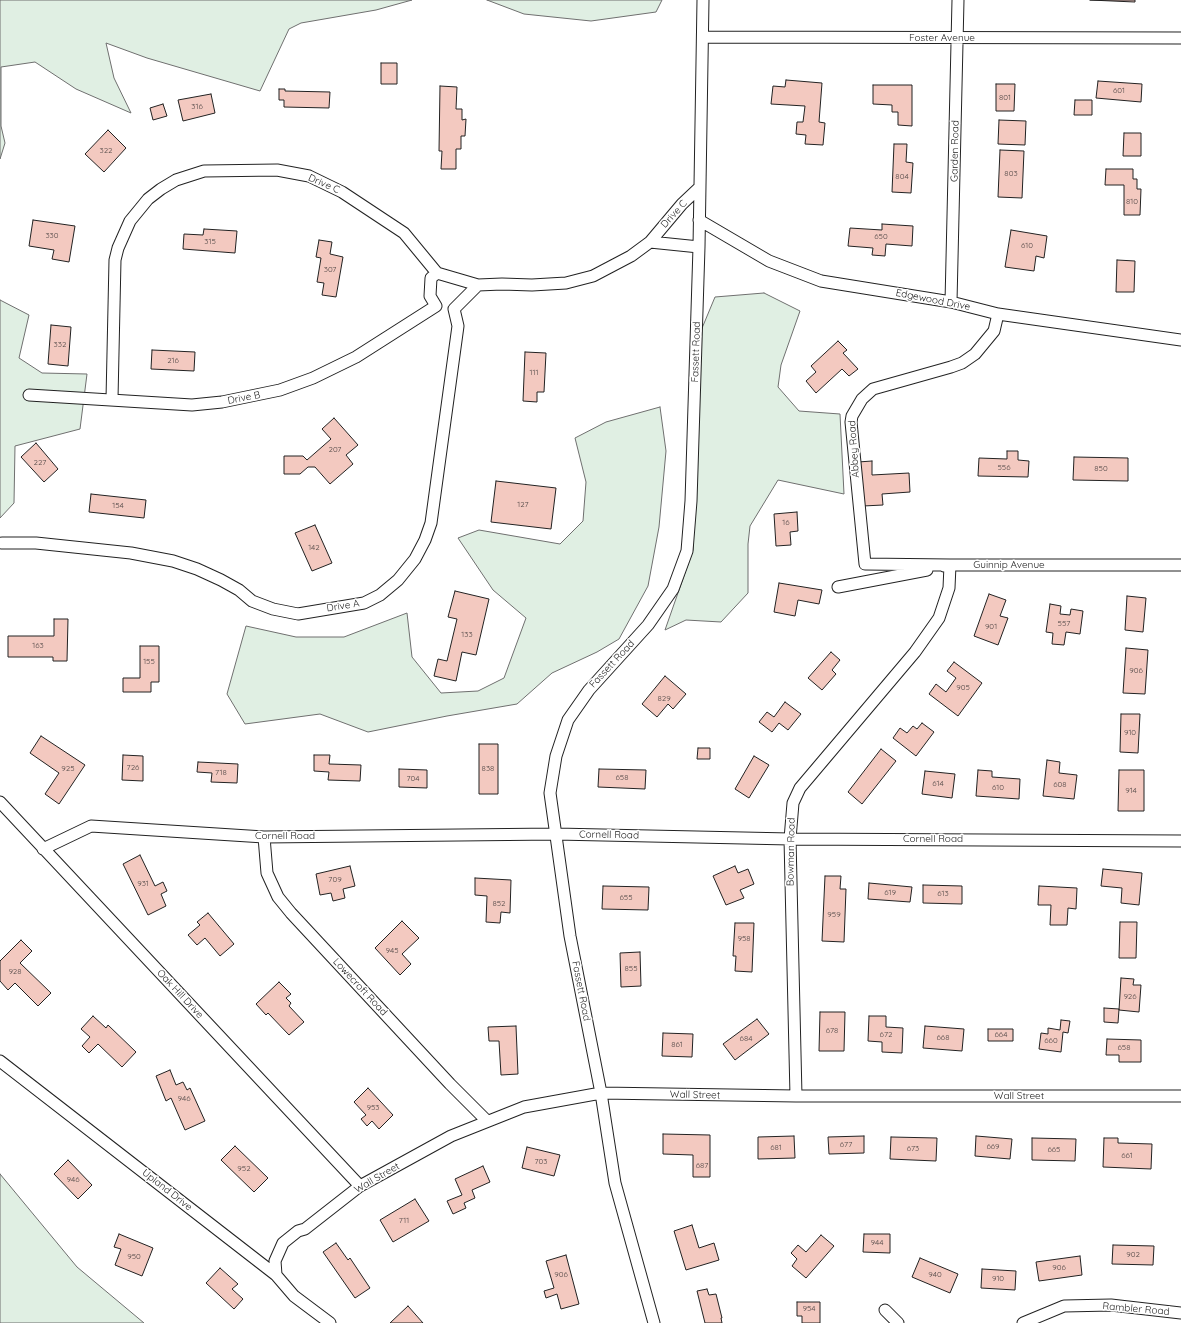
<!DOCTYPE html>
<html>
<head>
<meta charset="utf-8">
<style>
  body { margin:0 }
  canvas { display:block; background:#fff }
</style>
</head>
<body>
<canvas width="1181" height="1323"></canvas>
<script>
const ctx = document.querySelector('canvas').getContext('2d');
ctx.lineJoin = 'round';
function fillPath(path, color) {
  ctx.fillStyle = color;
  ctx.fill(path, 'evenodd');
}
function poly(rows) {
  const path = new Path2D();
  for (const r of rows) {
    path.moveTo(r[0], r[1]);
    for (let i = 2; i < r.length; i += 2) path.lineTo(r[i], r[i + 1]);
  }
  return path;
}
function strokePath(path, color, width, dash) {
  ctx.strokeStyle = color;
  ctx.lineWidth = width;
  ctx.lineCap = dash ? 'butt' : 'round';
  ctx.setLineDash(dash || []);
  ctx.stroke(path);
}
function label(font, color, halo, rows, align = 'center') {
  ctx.font = font + ' Quicksand,sans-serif';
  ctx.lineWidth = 3;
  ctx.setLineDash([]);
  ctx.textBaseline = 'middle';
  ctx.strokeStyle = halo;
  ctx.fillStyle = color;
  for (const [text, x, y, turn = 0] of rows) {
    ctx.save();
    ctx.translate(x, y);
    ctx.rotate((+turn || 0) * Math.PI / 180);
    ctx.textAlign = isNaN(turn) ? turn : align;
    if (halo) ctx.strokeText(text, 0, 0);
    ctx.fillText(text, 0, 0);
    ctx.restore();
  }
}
const green = poly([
  [0,0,412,0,376,10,301,23,289,29,260,91,147,58,106,43,114,78,131,113,76,89,35,62,1,67,1,126,5,143,0,159,0,0],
  [487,0,662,0,656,12,591,21,524,14,487,0],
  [764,293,800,311,781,365,778,387,799,411,840,414,844,494,778,480,750,526,748,544,748,593,721,622,686,620,665,630,693,550,700,333,715,297,764,293],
  [0,300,29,315,19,358,42,373,87,374,80,429,15,446,14,503,0,518,0,300],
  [660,407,666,451,659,527,648,586,619,639,597,652,552,673,517,704,447,716,368,732,320,714,245,724,227,694,246,626,296,637,344,637,407,613,412,657,441,693,478,691,504,678,526,618,493,590,458,538,479,530,560,544,583,521,586,482,575,438,606,422,660,407],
  [0,1174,77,1267,144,1323,0,1323,0,1174]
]);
fillPath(green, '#e0efe3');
strokePath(green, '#6f6f6f', 1);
const building = poly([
  [1090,0,1135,0,1135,2,1090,0],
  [381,63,397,63,397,84,381,84,381,63],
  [786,80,822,83,819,122,825,123,823,145,805,144,806,135,796,134,797,122,803,122,805,106,771,104,773,86,785,87,786,80],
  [1098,81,1142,84,1141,102,1096,98,1098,81],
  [996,84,1015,84,1014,111,996,111,996,84],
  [873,85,912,85,912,126,898,125,898,112,892,112,892,105,873,104,873,85],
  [440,86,457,87,456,109,462,109,462,120,466,119,465,136,461,136,461,149,456,149,456,169,441,169,442,151,439,151,440,86],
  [279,89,285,89,285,91,330,92,329,108,284,107,284,100,279,100,279,89],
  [211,94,215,113,183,121,178,100,211,94],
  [1075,100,1092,100,1092,115,1074,115,1075,100],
  [163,104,167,116,153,120,150,108,163,104],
  [999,120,1026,121,1025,145,998,144,999,120],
  [108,130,126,148,104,172,85,154,108,130],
  [1124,133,1141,133,1141,156,1123,156,1124,133],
  [894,144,907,144,906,162,913,163,911,193,892,192,894,144],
  [1000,150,1024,151,1022,198,998,197,1000,150],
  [1106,169,1133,169,1133,179,1137,179,1137,189,1141,189,1140,215,1124,215,1124,185,1105,185,1106,169],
  [33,220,75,226,69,262,52,259,54,250,29,246,33,220],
  [882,224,913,226,912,246,886,244,885,256,872,255,873,248,848,246,850,228,882,230,882,224],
  [204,229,237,231,235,253,183,249,184,234,203,235,204,229],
  [1011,230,1047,236,1044,258,1036,256,1034,271,1005,267,1011,230],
  [319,240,332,242,330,254,343,257,336,297,322,295,324,283,317,282,321,258,316,257,319,240],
  [1117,260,1135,261,1134,292,1116,292,1117,260],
  [51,325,71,327,68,366,48,364,51,325],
  [838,341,847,350,843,353,858,369,849,376,842,369,816,393,806,381,816,372,811,366,838,341],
  [152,350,195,352,194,371,151,369,152,350],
  [525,352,546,353,544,392,537,392,537,402,523,401,525,352],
  [334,418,358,445,346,455,353,464,330,484,315,467,308,467,300,474,284,474,284,456,303,456,307,460,331,439,322,429,334,418],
  [36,443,58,469,44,482,21,457,36,443],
  [1007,451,1018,451,1018,460,1029,461,1028,477,978,476,979,458,1007,459,1007,451],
  [1074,457,1128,458,1128,481,1073,480,1074,457],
  [872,461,872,475,909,473,910,492,882,494,883,505,863,506,858,462,872,461],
  [496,481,556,488,551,529,491,522,496,481],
  [91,494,146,500,144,518,89,512,91,494],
  [797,512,798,531,790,532,791,545,776,546,774,514,797,512],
  [315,525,332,563,312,571,295,533,315,525],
  [779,583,822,590,819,604,798,600,795,616,774,612,779,583],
  [455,591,489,599,476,655,462,652,456,681,434,676,438,659,447,661,457,619,448,617,455,591],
  [989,594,1006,600,1000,616,1008,618,998,645,974,636,989,594],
  [1127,596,1146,598,1143,632,1125,630,1127,596],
  [1050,604,1061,606,1060,614,1070,615,1071,609,1083,611,1080,634,1066,632,1064,645,1052,644,1053,633,1046,632,1050,604],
  [54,619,68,619,67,661,53,661,53,657,8,657,8,636,54,636,54,619],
  [140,646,159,646,159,682,151,682,151,692,123,692,123,678,140,678,140,646],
  [1126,648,1148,650,1145,694,1123,693,1126,648],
  [831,652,840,660,832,670,836,674,822,690,808,678,831,652],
  [954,662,982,683,958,716,929,694,936,684,946,692,956,678,947,671,954,662],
  [665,676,686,694,673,709,668,704,657,717,642,704,665,676],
  [785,702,801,714,788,730,779,723,772,732,759,722,767,712,774,717,785,702],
  [1121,714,1140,714,1138,753,1120,752,1121,714],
  [922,723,934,732,916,756,893,738,900,728,907,733,913,726,917,729,922,723],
  [41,736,85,765,59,804,45,794,59,773,30,753,41,736],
  [479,744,498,744,498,794,479,794,479,744],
  [698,748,710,748,710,759,697,759,698,748],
  [881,749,896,761,862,804,848,792,881,749],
  [123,755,143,756,143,781,122,780,123,755],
  [314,755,330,755,329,764,361,765,360,781,328,780,329,772,314,771,314,755],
  [754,756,769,765,749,798,735,789,754,756],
  [1047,760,1060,762,1059,773,1077,775,1074,799,1043,796,1047,760],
  [198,762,238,764,237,783,211,782,212,773,197,772,198,762],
  [399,769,427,770,427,788,399,787,399,769],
  [599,769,646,770,645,789,598,787,599,769],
  [978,770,992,771,992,777,1020,779,1019,799,976,796,978,770],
  [1119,770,1144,770,1144,811,1118,811,1119,770],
  [925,771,955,774,952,798,922,794,925,771],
  [140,855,155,886,163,882,167,891,161,894,166,906,148,915,123,864,140,855],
  [350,866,355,886,343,889,345,898,333,901,331,893,320,895,316,874,350,866],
  [735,866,738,873,748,869,754,884,740,890,744,898,726,905,713,876,735,866],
  [1103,869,1142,873,1139,905,1121,903,1122,888,1101,886,1103,869],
  [825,876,841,876,840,889,846,889,844,942,822,941,825,876],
  [475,878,511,880,510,913,501,912,500,923,486,922,487,896,475,895,475,878],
  [869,883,912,887,910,902,868,899,869,883],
  [923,885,962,886,962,904,923,903,923,885],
  [603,886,649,887,648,910,602,909,603,886],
  [1039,886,1077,888,1076,909,1068,908,1067,925,1050,925,1051,905,1038,905,1039,886],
  [208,913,234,944,220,956,205,938,197,945,188,935,200,925,197,922,208,913],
  [402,921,419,938,402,954,411,964,400,975,375,948,402,921],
  [1120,922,1137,922,1136,958,1119,958,1120,922],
  [735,923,754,923,752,972,735,971,736,956,733,956,735,923],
  [21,940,32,951,20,963,51,993,38,1006,15,983,8,990,0,981,0,961,21,940],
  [640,952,641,986,621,987,620,953,640,952],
  [1121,978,1134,979,1133,985,1141,985,1139,1012,1119,1010,1121,978],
  [279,982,291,994,286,998,291,1003,289,1006,304,1022,289,1035,268,1013,266,1015,256,1004,279,982],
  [1104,1008,1119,1009,1118,1023,1104,1022,1104,1008],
  [820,1012,845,1012,844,1051,819,1051,820,1012],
  [93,1016,106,1028,108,1025,136,1052,122,1067,98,1044,89,1053,82,1046,90,1037,81,1029,93,1016],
  [869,1016,886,1016,886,1027,903,1028,902,1053,882,1052,882,1042,868,1041,869,1016],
  [757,1019,769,1034,735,1060,723,1044,757,1019],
  [1061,1020,1070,1021,1068,1033,1063,1032,1061,1052,1039,1049,1041,1033,1048,1034,1048,1028,1060,1030,1061,1020],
  [516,1026,518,1074,501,1075,499,1041,489,1041,488,1027,516,1026],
  [925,1026,964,1029,962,1051,923,1048,925,1026],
  [988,1029,1013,1029,1013,1041,988,1041,988,1029],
  [663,1033,693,1034,692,1057,662,1056,663,1033],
  [1107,1039,1141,1040,1141,1062,1119,1062,1119,1055,1106,1055,1107,1039],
  [170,1070,176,1085,183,1082,187,1090,190,1088,205,1121,185,1130,171,1098,166,1101,156,1076,170,1070],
  [368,1088,393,1115,379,1129,372,1121,367,1126,361,1119,366,1115,354,1102,368,1088],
  [663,1134,710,1135,710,1177,693,1177,693,1155,663,1154,663,1134],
  [794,1136,795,1158,758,1159,758,1137,794,1136],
  [864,1136,864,1153,829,1154,828,1137,864,1136],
  [976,1136,1012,1139,1010,1159,975,1156,976,1136],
  [891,1137,937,1138,936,1161,890,1159,891,1137],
  [1032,1138,1076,1139,1075,1161,1032,1160,1032,1138],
  [1104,1138,1118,1138,1118,1143,1152,1144,1151,1169,1103,1167,1104,1138],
  [235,1146,268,1178,254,1192,221,1160,235,1146],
  [527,1147,560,1155,554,1176,522,1168,527,1147],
  [68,1160,92,1185,78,1199,54,1174,68,1160],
  [483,1166,490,1182,472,1190,475,1198,464,1203,466,1208,453,1214,447,1201,462,1195,455,1179,483,1166],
  [415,1199,429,1221,393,1242,380,1220,415,1199],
  [692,1225,699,1248,714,1243,719,1260,686,1270,674,1231,692,1225],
  [119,1234,153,1248,142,1276,115,1265,121,1249,114,1247,119,1234],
  [864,1234,890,1234,890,1253,863,1252,864,1234],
  [821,1235,834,1246,806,1278,792,1266,797,1259,791,1253,798,1245,806,1252,821,1235],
  [336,1243,348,1260,350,1258,370,1288,355,1298,323,1252,336,1243],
  [1113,1245,1154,1246,1153,1265,1112,1264,1113,1245],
  [566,1255,579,1304,561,1309,557,1294,546,1298,544,1291,554,1288,546,1261,566,1255],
  [1080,1256,1082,1275,1039,1281,1036,1262,1080,1256],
  [920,1258,958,1274,950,1293,912,1277,920,1258],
  [220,1268,238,1284,232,1289,243,1299,234,1309,206,1283,220,1268],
  [982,1269,1016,1271,1015,1290,981,1288,982,1269],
  [707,1289,709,1295,716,1294,722,1318,721,1318,722,1323,705,1323,697,1291,707,1289],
  [797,1302,820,1302,820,1323,802,1323,802,1316,797,1316,797,1302],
  [408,1306,423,1323,390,1323,408,1306]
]);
fillPath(building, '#f3c9c0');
strokePath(building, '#222', 1);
const street = poly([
  [703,37,1181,38],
  [699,220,769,261,821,281,951,302,998,314,1181,340],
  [650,242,682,204,700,187],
  [951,302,958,0],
  [29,395,192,405,222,402,280,390,313,378,356,357,436,306,430,296,431,278,437,273],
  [112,399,115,260,118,248,130,221,148,199,161,189,176,180,204,171,277,170,309,176,342,192,404,233,437,273,478,285,502,284,532,285,566,283,593,276,631,256,650,242,699,247],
  [2,543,36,543,131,553,173,561,197,569,221,580,239,590,252,601,273,609,298,614,364,603,380,595,398,580,415,559,425,540,431,523,458,326,454,309,478,285],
  [944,566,950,565,1181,565],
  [838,587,927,570],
  [0,802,360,1186],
  [264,837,267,873,278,897,291,913,450,1084,487,1121],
  [43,849,91,826,264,837,556,834,790,839,1181,841],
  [0,1061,276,1275,294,1296,330,1323],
  [796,1096,790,839,793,803,800,788,915,652,939,618,949,588,950,565,865,564,851,422,852,416,862,399,873,389,951,367,962,363,975,354,994,331,998,314],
  [276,1275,275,1261,283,1243,298,1231,305,1229,360,1186,451,1136,524,1107,601,1093,796,1096,1181,1096],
  [885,1310,898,1323],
  [654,1323,615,1183,601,1093,570,936,550,793,556,756,568,720,589,690,648,625,673,589,687,551,691,501,699,247,703,0],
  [1023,1323,1064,1306,1111,1305,1181,1313]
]);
strokePath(street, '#222', 13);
strokePath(street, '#fff', 11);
label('8px', '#564c4a', null, [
  ["601",1119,91],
  ["801",1005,98],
  ["316",197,107],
  ["322",106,151],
  ["803",1011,174],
  ["804",902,177],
  ["810",1132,202],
  ["330",52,236],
  ["650",881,237],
  ["315",210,242],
  ["610",1027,246],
  ["307",330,270],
  ["332",60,345],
  ["216",173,361],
  ["111",534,373],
  ["207",335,450],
  ["227",40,463],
  ["556",1004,468],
  ["850",1101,469],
  ["127",523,505],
  ["154",118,506],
  ["16",786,523],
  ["142",314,548],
  ["557",1064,624],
  ["901",991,627],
  ["133",467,635],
  ["163",38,646],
  ["155",149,662],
  ["906",1136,671],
  ["905",963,688],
  ["829",664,699],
  ["910",1130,733],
  ["726",133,768],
  ["925",68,769],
  ["838",488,769],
  ["718",221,773],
  ["658",622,778],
  ["704",413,779],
  ["614",938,784],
  ["608",1060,785],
  ["610",998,788],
  ["914",1131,791],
  ["709",335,880],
  ["931",143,884],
  ["619",890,893],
  ["613",943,894],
  ["655",626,898],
  ["852",499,904],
  ["959",834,915],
  ["958",744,939],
  ["945",392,951],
  ["855",631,969],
  ["928",15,972],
  ["926",1130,997],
  ["678",832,1031],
  ["672",886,1035],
  ["664",1001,1035],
  ["668",943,1038],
  ["684",746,1039],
  ["660",1051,1041],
  ["861",677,1045],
  ["658",1124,1048],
  ["946",184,1099],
  ["953",373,1108],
  ["677",846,1145],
  ["669",993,1147],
  ["681",776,1148],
  ["673",913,1149],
  ["665",1054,1150],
  ["661",1127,1156],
  ["703",541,1162],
  ["687",702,1166],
  ["952",244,1169],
  ["946",73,1180],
  ["711",404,1221],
  ["944",877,1243],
  ["902",1133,1255],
  ["950",134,1257],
  ["906",1059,1268],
  ["906",561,1275],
  ["940",935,1275],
  ["910",998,1279],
  ["954",809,1309]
]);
label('10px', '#222', '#fff', [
  ["Foster Avenue",942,38],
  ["Garden Road",955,151,-89],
  ["Drive C",324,184,24],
  ["Drive C",674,214,-48],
  ["Edgewood Drive",933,300,11],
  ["Fassett Road",696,352,-88],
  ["Drive B",244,398,-11],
  ["Abbey Road",854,449,-94],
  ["Guinnip Avenue",1009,565],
  ["Drive A",343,606,-9],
  ["Fassett Road",612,664,-47],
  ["Cornell Road",609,835,1],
  ["Cornell Road",285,836],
  ["Cornell Road",933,839],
  ["Bowman Road",791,852,-89],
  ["Lowecroft Road",360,987,47],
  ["Fassett Road",581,991,79],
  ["Oak Hill Drive",180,994,47],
  ["Wall Street",695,1095,1],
  ["Wall Street",1019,1096],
  ["Wall Street",377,1178,-30],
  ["Upland Drive",167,1190,38],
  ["Rambler Road",1136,1309,5]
]);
</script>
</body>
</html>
